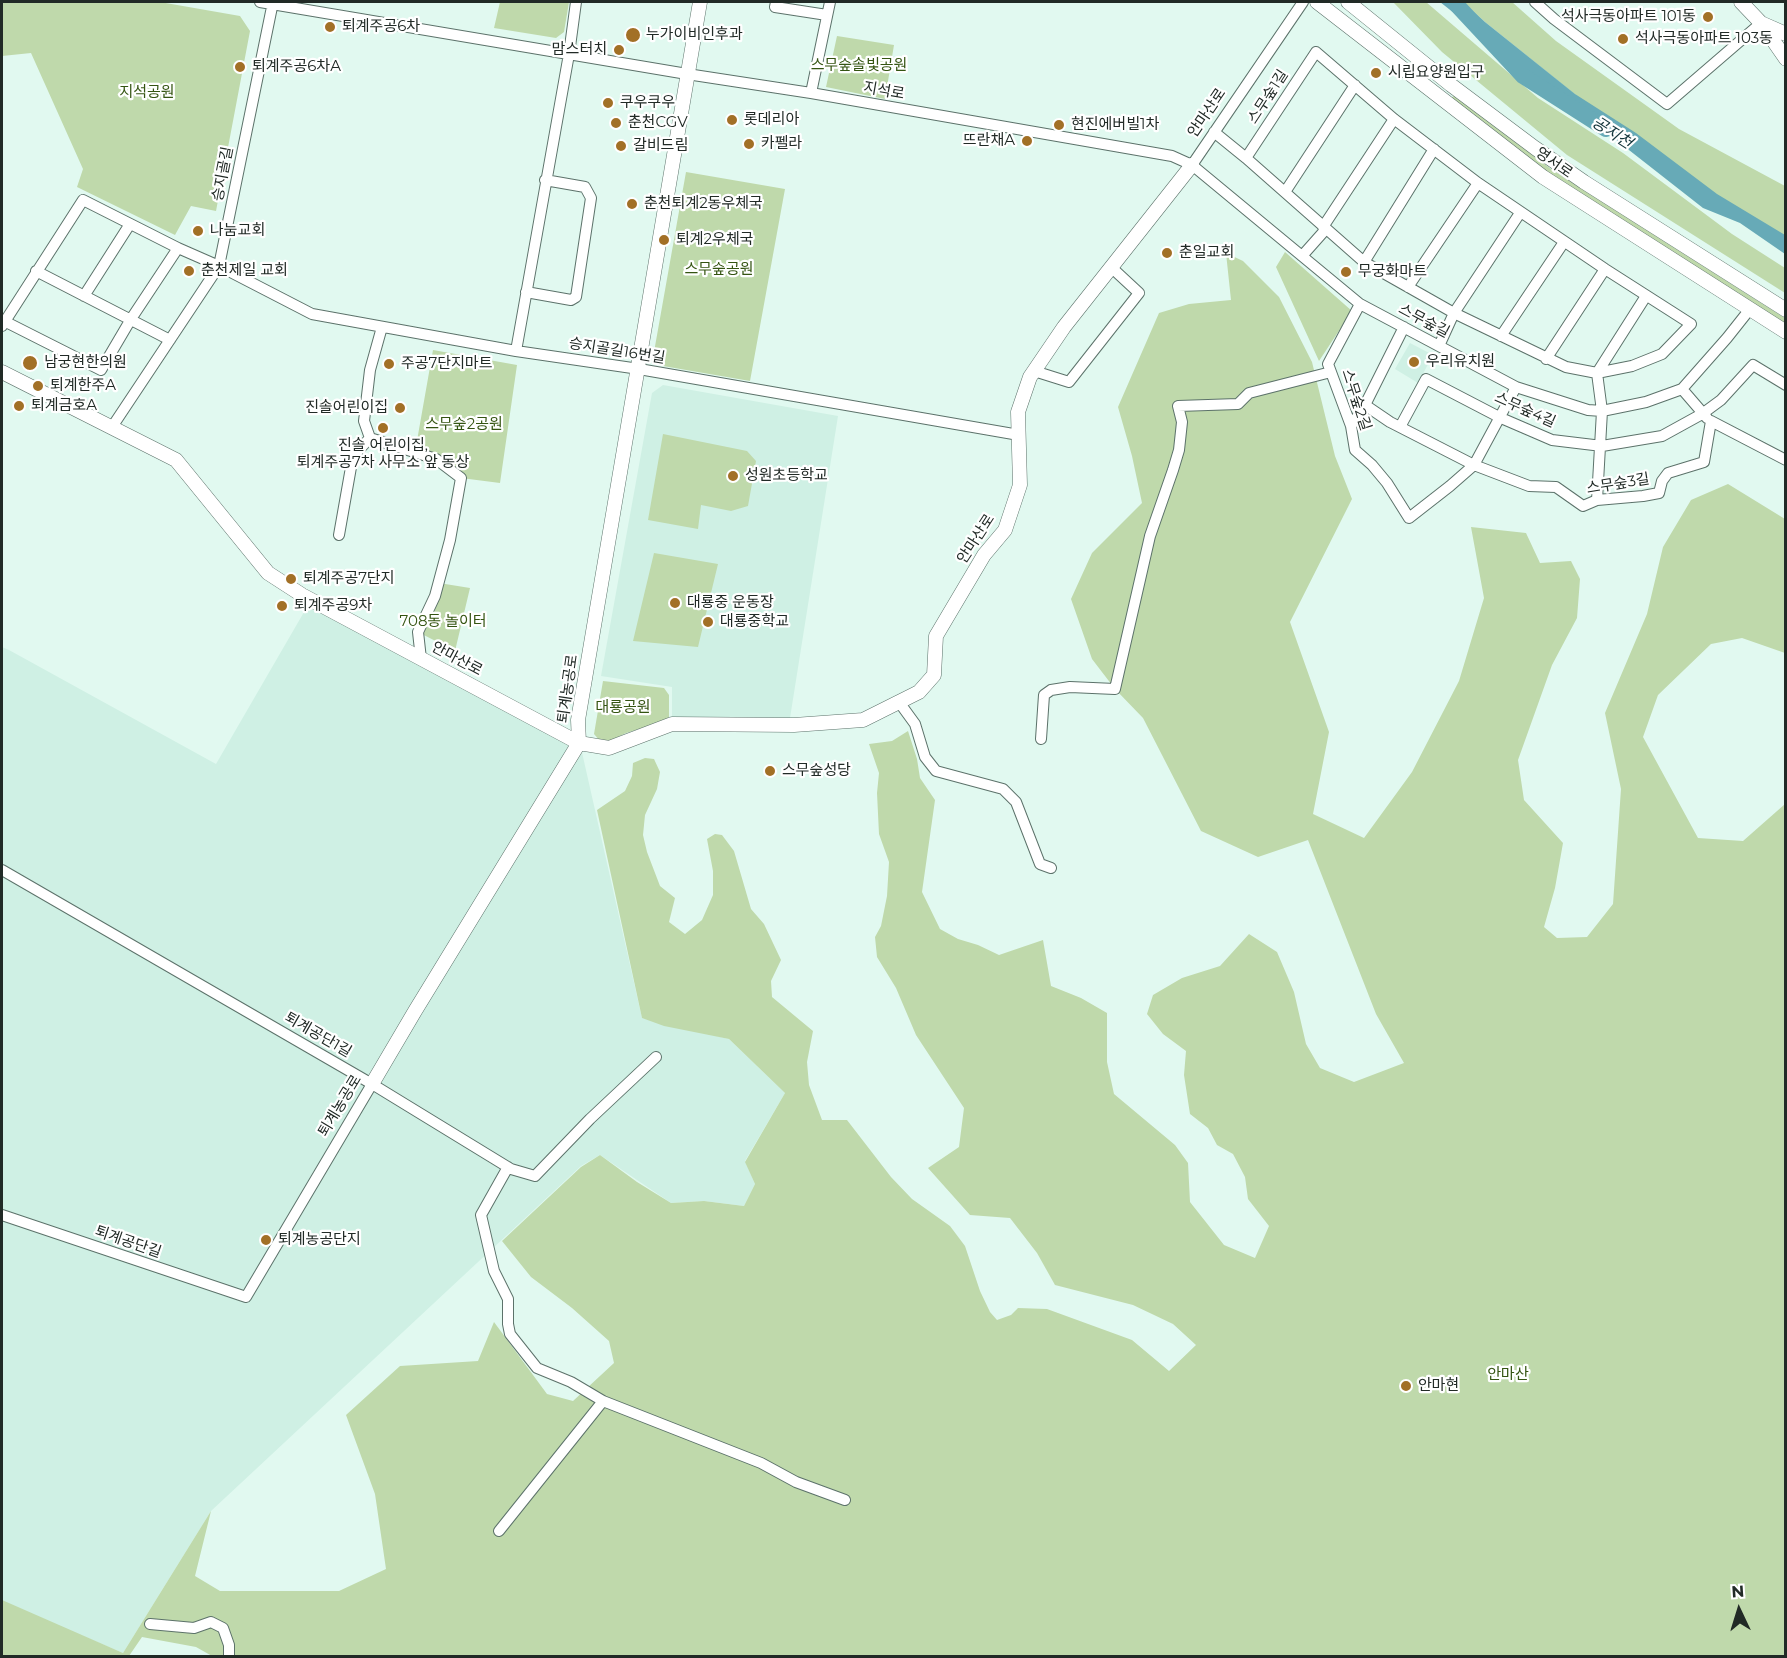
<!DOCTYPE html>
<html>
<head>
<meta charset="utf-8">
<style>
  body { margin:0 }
  #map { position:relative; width:1787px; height:1658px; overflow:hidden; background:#e1f9f0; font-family:Montserrat,sans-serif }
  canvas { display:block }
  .frame { position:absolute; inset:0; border:3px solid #212a26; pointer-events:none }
  .north { position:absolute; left:1709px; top:1580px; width:60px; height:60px; -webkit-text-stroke:4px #fff; paint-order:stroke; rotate:356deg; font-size:16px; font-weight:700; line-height:24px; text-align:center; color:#212a26 }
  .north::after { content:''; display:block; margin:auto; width:21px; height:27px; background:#212a26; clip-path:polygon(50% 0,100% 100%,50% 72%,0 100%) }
</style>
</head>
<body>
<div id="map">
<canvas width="1787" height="1658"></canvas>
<div class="frame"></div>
<div class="north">N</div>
</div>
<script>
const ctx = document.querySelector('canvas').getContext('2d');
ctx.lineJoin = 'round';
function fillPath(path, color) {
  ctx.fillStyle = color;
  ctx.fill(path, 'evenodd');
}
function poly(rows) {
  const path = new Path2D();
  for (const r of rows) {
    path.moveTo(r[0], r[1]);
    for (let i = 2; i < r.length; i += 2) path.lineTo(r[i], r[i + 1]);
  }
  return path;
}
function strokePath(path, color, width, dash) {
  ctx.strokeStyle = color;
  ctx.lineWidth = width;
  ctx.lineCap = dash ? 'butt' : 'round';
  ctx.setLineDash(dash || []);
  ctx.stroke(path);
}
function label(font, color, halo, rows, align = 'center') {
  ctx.font = font + ' Montserrat,"Noto Sans KR",sans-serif';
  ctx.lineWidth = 4.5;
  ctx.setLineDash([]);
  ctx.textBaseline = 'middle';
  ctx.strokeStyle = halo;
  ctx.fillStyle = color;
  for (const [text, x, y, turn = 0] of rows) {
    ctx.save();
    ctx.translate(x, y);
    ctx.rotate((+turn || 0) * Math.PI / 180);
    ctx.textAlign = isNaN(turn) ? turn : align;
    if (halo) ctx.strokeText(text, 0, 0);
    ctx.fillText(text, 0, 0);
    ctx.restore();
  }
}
fillPath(poly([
  [1410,343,1433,355,1418,383,1395,369],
  [663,385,838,416,790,718,672,717,672,687,601,676,652,393],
  [311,600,581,748,642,1018,729,1039,785,1093,745,1161,755,1184,744,1206,704,1201,671,1203,600,1155,581,1166,211,1511,123,1653,2,1602,2,647,9,650,216,764]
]), '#cff0e4');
fillPath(poly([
  [2,2,160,2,240,16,250,31,216,211,191,206,175,235,77,187,83,169,31,53,2,56],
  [500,2,569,2,564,32,556,38,494,28],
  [1393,2,1426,2,1538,98,1623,153,1732,234,1785,268,1785,293,1567,155,1442,52],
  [1463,2,1512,2,1556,41,1679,129,1785,186,1785,245,1669,170,1485,22],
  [837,36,894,45,885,99,826,87],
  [1455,95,1551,169,1785,318,1785,325,1547,172,1451,98],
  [686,172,785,189,750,381,663,366,654,352],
  [1285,252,1352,311,1319,361,1276,267],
  [1226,253,1243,261,1279,297,1312,362,1335,456,1352,499,1290,622,1329,732,1313,814,1364,838,1412,772,1459,681,1484,598,1471,527,1526,533,1540,563,1571,561,1580,579,1577,618,1552,665,1518,760,1524,800,1563,843,1555,888,1544,927,1557,938,1587,937,1613,904,1621,789,1605,713,1647,614,1663,547,1691,500,1728,484,1785,519,1785,653,1742,638,1711,644,1658,695,1643,737,1698,838,1743,841,1785,804,1785,1656,212,1656,196,1647,142,1637,129,1656,83,1656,78,1655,73,1656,2,1656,2,1600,123,1653,211,1511,195,1576,220,1591,339,1591,386,1569,375,1494,346,1415,400,1366,478,1361,494,1322,547,1394,573,1401,614,1363,609,1341,572,1308,531,1277,502,1241,581,1167,600,1155,637,1182,671,1203,704,1201,744,1206,755,1184,745,1162,785,1093,729,1039,664,1026,642,1018,597,810,625,791,632,776,633,763,645,758,654,759,660,772,657,789,645,815,643,835,647,852,660,886,675,898,669,922,685,934,702,920,713,895,713,871,707,839,715,834,722,835,734,851,751,909,764,924,781,960,771,981,772,997,813,1031,807,1062,809,1085,822,1120,847,1120,891,1177,912,1199,950,1226,965,1246,980,1291,990,1312,997,1320,1011,1315,1018,1308,1047,1309,1132,1340,1169,1371,1196,1345,1173,1324,1133,1305,1055,1285,1037,1253,1010,1218,970,1215,928,1168,959,1147,964,1108,916,1035,896,988,877,957,875,937,881,926,887,896,889,862,879,834,877,793,879,773,869,744,892,741,908,731,917,759,920,778,935,800,922,892,940,929,958,939,978,945,999,955,1043,940,1051,986,1081,998,1107,1013,1107,1062,1114,1094,1175,1145,1188,1163,1190,1202,1224,1245,1255,1258,1269,1226,1248,1199,1245,1177,1233,1154,1217,1145,1208,1128,1190,1114,1184,1075,1186,1051,1163,1034,1147,1014,1153,995,1182,978,1220,966,1249,934,1277,952,1294,992,1306,1044,1320,1068,1354,1082,1404,1063,1376,1014,1308,840,1258,857,1201,831,1143,718,1115,689,1092,659,1071,599,1092,553,1142,503,1132,456,1118,407,1159,313,1189,304,1231,300],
  [433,350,517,365,500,483,461,478,415,452],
  [663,434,747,451,756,461,748,506,731,511,701,505,698,529,648,520],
  [654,553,718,564,698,647,633,641],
  [439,583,470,588,455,651,418,632],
  [603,681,664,688,669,695,669,717,659,723,626,733,608,742,600,741,594,734]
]), '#bfd9ab');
fillPath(poly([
  [1440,2,1463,2,1485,22,1575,94,1636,133,1717,194,1785,235,1785,254,1740,223,1703,208]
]), '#67aab7');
strokePath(poly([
  [1454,2,1523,76,1606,129]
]), '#67aab7', 16);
const minor = poly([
  [260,2,687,74,811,93,1172,156,1192,165,1360,304,1516,387,1588,410,1602,411,1646,402,1682,389,1727,338,1750,309],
  [776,2,775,7,827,15],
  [1535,2,1554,19,1667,104,1761,23],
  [1316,52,1394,119,1478,183,1605,269,1691,324,1662,354,1632,366,1597,373,1566,367,1454,313,1364,262,1246,158,1316,52],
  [811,93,830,2],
  [1214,132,1246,158],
  [1192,165,1303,2],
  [1285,192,1355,85],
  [1323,227,1394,119],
  [1302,256,1326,229],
  [1364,262,1434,149],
  [36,271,170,340],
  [1408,287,1478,183],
  [526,292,571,300,576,297,591,198,585,187,545,180],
  [84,296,130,224],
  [1360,304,1328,364,1351,426,1355,450,1372,465,1387,483,1409,518,1450,486,1474,465,1516,387],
  [4,321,101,370,131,319,178,248],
  [2,326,83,200,178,248,219,266,312,314,516,351,639,369,1019,435],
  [1404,327,1365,405,1390,422,1474,465,1529,486,1556,487,1583,506,1597,500,1643,496,1659,493,1662,481,1668,473,1704,462,1711,421,1786,460],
  [1501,336,1564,242],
  [1439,346,1454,313,1520,213],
  [516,351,569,54,576,2],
  [1546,359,1605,269],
  [1034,371,1069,382,1139,293,1111,267],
  [1682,389,1707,418],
  [1351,426,1365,405],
  [112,427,219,266,273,2],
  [1400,427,1426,379,1501,418,1552,440,1602,446,1662,436,1702,414,1721,400,1753,365,1786,385],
  [370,438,436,459,461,478,450,540,435,596,418,632,421,659],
  [1597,500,1602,411,1597,373,1646,296],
  [339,535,353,456,370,438,364,421,370,370,382,327],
  [899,702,915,724,925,757,936,771,1003,789,1016,802,1040,864,1051,868],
  [1041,739,1044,695,1051,690,1070,687,1115,689,1150,536,1173,470,1179,450,1182,422,1178,406,1238,404,1249,393,1331,372],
  [2,870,372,1084,511,1169,535,1176,590,1119,656,1057],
  [508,1167,481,1215,494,1271,508,1299,508,1324,510,1334,537,1368,571,1382,603,1401,761,1463,796,1482,845,1500],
  [2,1215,246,1297,372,1084],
  [499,1531,603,1401],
  [150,1624,194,1628,211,1622,223,1628,229,1645,229,1656]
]);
const tertiary = poly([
  [1317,2,1543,177,1786,332],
  [1348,2,1451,85,1535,148,1584,182,1786,310],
  [1741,2,1761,23,1786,59],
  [1761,23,1786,34],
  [2,372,176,460,268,573,302,595,579,743,609,748,672,724,794,725,863,720,919,692,934,675,936,636,984,555,1005,530,1020,485,1018,412,1030,377,1064,327,1192,165],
  [372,1084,415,1011,579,743,578,720,700,2]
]);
strokePath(minor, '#5c726a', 12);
strokePath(tertiary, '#5c726a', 15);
strokePath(minor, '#fff', 10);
strokePath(tertiary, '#fff', 14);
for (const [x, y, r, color] of [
  [1708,17,6,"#a27026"],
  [330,27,6,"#a27026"],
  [633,35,8,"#a27026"],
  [1623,39,6,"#a27026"],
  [619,50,6,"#a27026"],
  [240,67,6,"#a27026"],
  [1376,73,6,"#a27026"],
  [608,103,6,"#a27026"],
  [732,120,6,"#a27026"],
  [616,123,6,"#a27026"],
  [1059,125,6,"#a27026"],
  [1027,141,6,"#a27026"],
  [749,144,6,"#a27026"],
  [621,146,6,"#a27026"],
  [632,204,6,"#a27026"],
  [198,231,6,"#a27026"],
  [664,240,6,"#a27026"],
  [1167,253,6,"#a27026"],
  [189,271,6,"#a27026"],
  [1346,272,6,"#a27026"],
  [1414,362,6,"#a27026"],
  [30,363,8,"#a27026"],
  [389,364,6,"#a27026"],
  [38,386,6,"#a27026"],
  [19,406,6,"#a27026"],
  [400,408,6,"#a27026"],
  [383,428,6,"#a27026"],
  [733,476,6,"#a27026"],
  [291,579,6,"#a27026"],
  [675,603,6,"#a27026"],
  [282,606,6,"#a27026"],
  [708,622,6,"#a27026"],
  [770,771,6,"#a27026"],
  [266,1240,6,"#a27026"],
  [1406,1386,6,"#a27026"]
]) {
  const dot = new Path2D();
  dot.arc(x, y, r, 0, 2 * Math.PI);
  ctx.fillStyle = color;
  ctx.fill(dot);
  strokePath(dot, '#fff', 2);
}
label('15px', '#212a26', '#fff', [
  ["석사극동아파트 101동",1696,17,"right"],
  ["퇴계주공6차",342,27],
  ["누가이비인후과",646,35],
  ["석사극동아파트 103동",1635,39],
  ["맘스터치",607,50,"right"],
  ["퇴계주공6차A",252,67],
  ["시립요양원입구",1388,73],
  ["쿠우쿠우",620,103],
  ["롯데리아",744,120],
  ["춘천CGV",628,123],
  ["현진에버빌1차",1071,125],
  ["뜨란채A",1015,141,"right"],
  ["카펠라",761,144],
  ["갈비드림",633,146],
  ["춘천퇴계2동우체국",644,204],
  ["나눔교회",210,231],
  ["퇴계2우체국",676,240],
  ["춘일교회",1179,253],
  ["춘천제일 교회",201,271],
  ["무궁화마트",1358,272],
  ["우리유치원",1426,362],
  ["남궁현한의원",44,363],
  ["주공7단지마트",401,364],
  ["퇴계한주A",50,386],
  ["퇴계금호A",31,406],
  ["진솔어린이집",388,408,"right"],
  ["진솔 어린이집,",383,446,"center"],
  ["퇴계주공7차 사무소 앞 동상",383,463,"center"],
  ["성원초등학교",745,476],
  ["퇴계주공7단지",303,579],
  ["대룡중 운동장",687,603],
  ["퇴계주공9차",294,606],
  ["대룡중학교",720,622],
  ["스무숲성당",782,771],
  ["퇴계농공단지",278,1240],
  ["안마현",1418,1386]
], 'left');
label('15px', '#345411', '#fff', [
  ["스무숲솔빛공원",859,66],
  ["지석공원",147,93],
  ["스무숲공원",719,270],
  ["스무숲2공원",464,425],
  ["708동 놀이터",443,622],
  ["대룡공원",623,708],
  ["안마산",1508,1375]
]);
label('15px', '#212a26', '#fff', [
  ["지석로",884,91,10],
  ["스무숲1길",1268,97,-57],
  ["안마산로",1207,113,-56],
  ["영서로",1554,163,35],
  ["승지골길",223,174,-79],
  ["스무숲길",1424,321,28],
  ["승지골길16번길",617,351,9],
  ["스무숲2길",1356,400,72],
  ["스무숲4길",1525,410,24],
  ["스무숲3길",1618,484,-9],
  ["안마산로",976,539,-57],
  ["안마산로",457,659,28],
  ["퇴계농공로",568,689,-82],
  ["퇴계공단1길",318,1035,30],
  ["퇴계농공로",340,1106,-59],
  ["퇴계공단길",128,1242,19]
]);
label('italic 16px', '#13353b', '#fff', [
  ["공지천",1612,133,33]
]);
</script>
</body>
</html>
